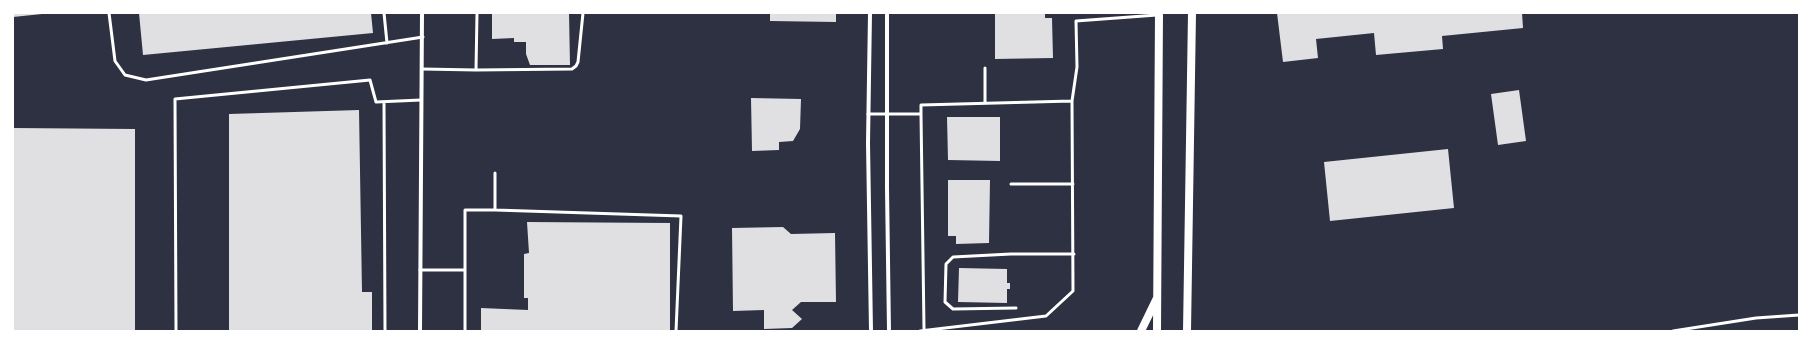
<!DOCTYPE html>
<html>
<head>
<meta charset="utf-8">
<style>
  body { margin:0 }
  #map { position:relative; width:1812px; height:344px; overflow:hidden; background:#2d3142; font-family:"Asap Condensed",sans-serif }
  canvas { display:block }
  .frame { position:absolute; inset:0; border:14px solid #fff; pointer-events:none }
</style>
</head>
<body>
<div id="map">
<canvas width="1812" height="344"></canvas>
<div class="frame"></div>
</div>
<script>
const ctx = document.querySelector('canvas').getContext('2d');
ctx.lineJoin = 'round';
function fillPath(path, color) {
  ctx.fillStyle = color;
  ctx.fill(path, 'evenodd');
}
function poly(rows) {
  const path = new Path2D();
  for (const r of rows) {
    path.moveTo(r[0], r[1]);
    for (let i = 2; i < r.length; i += 2) path.lineTo(r[i], r[i + 1]);
  }
  return path;
}
function strokePath(path, color, width, dash) {
  ctx.strokeStyle = color;
  ctx.lineWidth = width;
  ctx.lineCap = dash ? 'butt' : 'round';
  ctx.setLineDash(dash || []);
  ctx.stroke(path);
}
fillPath(poly([
  [13,13,42,13,42,14,13,17],
  [139,13,371,13,373,33,143,55],
  [492,13,569,13,570,65,530,65,526,54,526,42,514,42,514,38,492,39],
  [770,13,836,13,836,22,770,21],
  [995,13,1045,13,1045,18,1052,18,1053,58,995,59],
  [1277,13,1522,13,1523,28,1442,36,1443,49,1376,55,1374,33,1316,39,1318,58,1283,62],
  [1519,90,1526,141,1498,145,1491,94],
  [751,98,801,99,800,129,793,141,779,142,779,150,752,151],
  [359,110,362,292,372,292,372,331,229,331,229,114],
  [947,117,1000,117,1000,161,948,160],
  [13,128,135,129,135,331,13,331],
  [1448,149,1454,208,1330,221,1324,162],
  [948,180,990,180,989,243,956,244,956,236,948,236],
  [527,222,670,223,670,331,481,331,481,308,528,310,528,298,524,298,524,254,529,253],
  [783,227,791,234,835,233,836,302,801,302,792,310,802,319,792,328,764,329,764,310,733,311,732,228],
  [959,268,1007,269,1007,283,1010,283,1010,289,1007,289,1007,303,958,302]
]), '#e0e0e3');
strokePath(poly([
  [109,13,115,61,125,75,146,80,423,37],
  [384,13,387,43],
  [422,69,476,70,477,13],
  [476,70,572,69,576,66,578,62,583,13],
  [384,102,385,331],
  [985,103,985,68],
  [868,114,921,114,921,105,1072,101],
  [921,114,924,329],
  [1011,184,1073,184],
  [495,210,495,173],
  [420,270,464,270],
  [1016,308,953,309,945,302,946,264,953,257,1011,254,1074,254],
  [176,331,175,99,370,80,376,102,421,100],
  [465,331,465,210,495,210,681,216,676,331],
  [920,331,1046,316,1073,291,1072,101,1077,67,1076,21,1157,15],
  [1673,331,1756,318,1799,315]
]), '#fff', 3);
strokePath(poly([
  [870,13,868,143,871,331],
  [887,13,887,188,889,331],
  [420,331,422,13]
]), '#fff', 4);
strokePath(poly([
  [1141,331,1157,298],
  [1157,331,1159,13],
  [1187,331,1192,13]
]), '#fff', 8);
</script>
</body>
</html>
